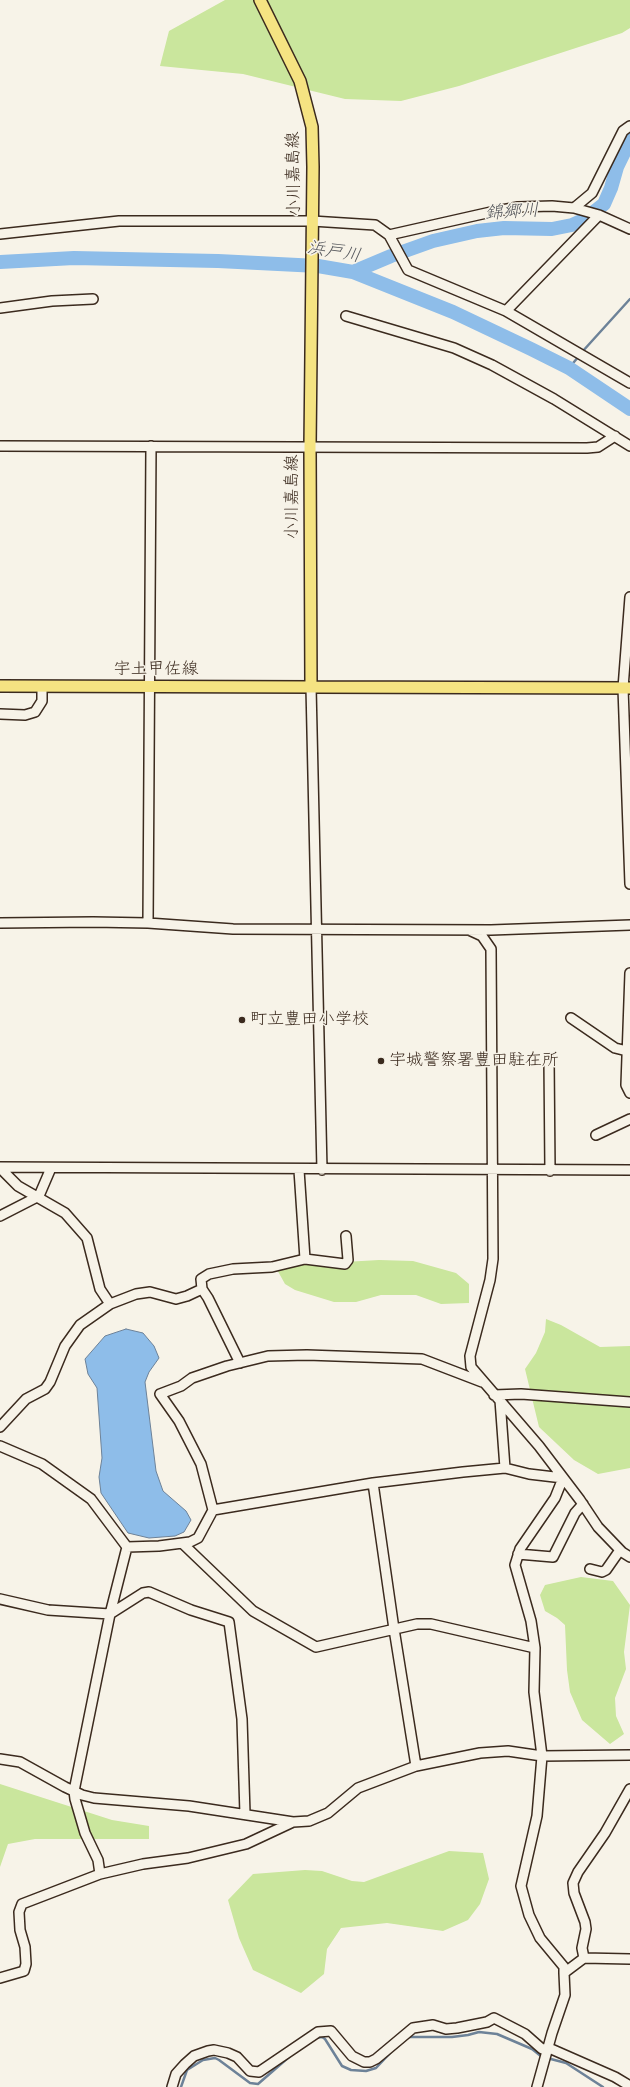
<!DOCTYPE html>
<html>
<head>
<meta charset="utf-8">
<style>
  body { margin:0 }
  canvas { display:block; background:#f7f3e8 }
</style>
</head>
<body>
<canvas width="630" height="2087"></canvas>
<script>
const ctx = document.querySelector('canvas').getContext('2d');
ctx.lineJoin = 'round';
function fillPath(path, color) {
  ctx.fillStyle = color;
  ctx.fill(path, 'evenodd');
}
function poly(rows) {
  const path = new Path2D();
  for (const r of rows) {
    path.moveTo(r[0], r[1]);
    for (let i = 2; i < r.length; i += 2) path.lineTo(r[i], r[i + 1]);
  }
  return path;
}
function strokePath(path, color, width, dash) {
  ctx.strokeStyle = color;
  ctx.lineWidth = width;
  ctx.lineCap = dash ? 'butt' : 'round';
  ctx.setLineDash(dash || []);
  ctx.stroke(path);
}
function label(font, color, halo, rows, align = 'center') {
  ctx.font = font + ' Caveat,"Klee One",sans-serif';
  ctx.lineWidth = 3;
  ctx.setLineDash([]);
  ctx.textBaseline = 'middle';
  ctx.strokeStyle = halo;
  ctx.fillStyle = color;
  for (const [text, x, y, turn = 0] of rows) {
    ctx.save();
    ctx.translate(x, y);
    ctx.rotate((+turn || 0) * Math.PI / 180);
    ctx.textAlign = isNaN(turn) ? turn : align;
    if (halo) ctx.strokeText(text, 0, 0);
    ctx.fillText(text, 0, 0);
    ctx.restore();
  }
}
fillPath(poly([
  [225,0,630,0,630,28,622,33,459,86,401,101,345,99,243,74,160,66,169,31],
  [379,1260,413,1261,456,1273,469,1284,469,1303,441,1304,416,1295,381,1295,356,1302,334,1302,295,1290,285,1284,275,1266],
  [546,1319,561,1325,600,1347,630,1346,630,1468,598,1474,574,1460,539,1427,525,1369,536,1353,545,1332],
  [581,1577,613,1581,630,1605,624,1652,626,1669,615,1698,616,1716,624,1734,610,1744,582,1720,570,1692,567,1670,565,1625,557,1618,545,1611,540,1595,545,1585],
  [0,1784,112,1820,149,1826,149,1839,35,1839,8,1844,0,1867],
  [449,1851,483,1853,489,1879,480,1904,468,1920,443,1931,387,1923,341,1928,327,1949,324,1974,301,1993,253,1970,239,1938,228,1900,253,1874,305,1870,322,1871,352,1881,364,1882]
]), '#cae69d');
const water = poly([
  [126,1329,143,1333,154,1346,159,1358,149,1372,145,1382,156,1471,163,1491,186,1511,191,1520,184,1532,175,1536,149,1538,128,1533,101,1493,99,1477,102,1458,97,1388,88,1374,85,1359,105,1336,126,1329]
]);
fillPath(water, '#8ebde9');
strokePath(water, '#6d8298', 1);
strokePath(poly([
  [582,352,630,299],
  [569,368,579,356],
  [409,2037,452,2037,468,2035,479,2032,497,2034,532,2049,542,2057],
  [315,2038,322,2037,325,2039,342,2066,351,2070,366,2071,376,2068,394,2049],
  [547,2058,566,2063,603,2087],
  [181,2087,187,2070,203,2060,215,2058,219,2060,250,2083,258,2084,289,2057]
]), '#6d8298', 2.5);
strokePath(poly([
  [0,262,74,258,218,261,318,266,353,272,453,312,531,349,569,368,630,409],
  [353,272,391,256,433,241,477,231,504,228,552,229,572,225,585,219,604,204,611,188,617,167,630,140]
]), '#8ebde9', 14);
const minor = poly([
  [574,208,592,193,623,131,630,126],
  [0,234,119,221,312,221,375,225,389,235,408,270,506,311,630,383],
  [389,235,491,212,518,207,552,206,574,208,599,215,630,229],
  [0,308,52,301,93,299],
  [506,311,599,215],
  [346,316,454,348,492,365,554,399,630,446],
  [0,446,587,448,598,447,615,436],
  [630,597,623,688,630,884],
  [311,687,322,1170],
  [0,714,25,715,35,712,42,701,42,686],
  [0,923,93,922,148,923,233,929,491,930,630,925],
  [148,923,151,446],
  [469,930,482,936,491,949,493,1259,490,1280,470,1356,471,1367,539,1446,580,1500,598,1527,622,1552,630,1557],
  [630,973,626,1085,630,1093],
  [571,1018,615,1048,627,1051],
  [549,1059,550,1171],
  [596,1135,630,1119],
  [0,1167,630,1170],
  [0,1168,18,1186,65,1213,87,1238,100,1289,110,1304,136,1294,150,1292,176,1299,187,1296,202,1289,208,1298,240,1363],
  [0,1216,39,1196,51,1168],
  [305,1259,345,1264,348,1260,346,1236],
  [202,1289,201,1279,209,1274,233,1269,272,1267,305,1259,299,1170],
  [494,1395,521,1394,630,1402],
  [500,1400,505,1468],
  [0,1427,26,1399,45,1389,50,1382,65,1346,80,1325,110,1304],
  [0,1446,42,1464,91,1499,127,1547,110,1614,74,1791,75,1799,85,1833,98,1860,100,1874],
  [373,1483,394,1629,416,1766],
  [213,1510,373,1483,463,1472,505,1468,529,1474,563,1478],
  [182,1543,253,1611,316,1647,417,1624,431,1624,535,1648],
  [127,1547,159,1546,190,1542,198,1538,213,1510,201,1464,179,1421,160,1394,181,1386,192,1378,227,1366,268,1356,307,1355,422,1359,482,1382],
  [518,1554,553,1557,575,1513,583,1504],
  [590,1569,602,1572,606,1570,620,1550],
  [0,1599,48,1610,110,1614,143,1593,149,1592,191,1610,229,1622,242,1719,245,1814],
  [0,1759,20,1762,65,1787,82,1795,94,1798,189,1806,293,1822,309,1821,328,1813,358,1788,416,1766,480,1753,508,1751,542,1756,630,1755],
  [584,1958,582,1948,586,1929,585,1922,574,1893,573,1883,578,1872,605,1833,630,1789],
  [564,1973,584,1958,630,1959],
  [0,1978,24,1971,26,1964,25,1947,20,1930,19,1912,22,1904,100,1874,143,1864,188,1858,246,1844,293,1822],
  [172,2087,176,2074,185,2064,194,2056,208,2051,214,2050,228,2053,237,2057,250,2071,259,2072,318,2032,331,2031,352,2056,364,2062,370,2062,376,2059,413,2028,433,2025,446,2029,457,2028,487,2022,494,2018,525,2034,542,2049,549,2048,615,2077,630,2086],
  [537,2087,552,2033,565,1995,564,1973,564,1967,540,1938,529,1915,521,1886,537,1816,542,1756,534,1692,535,1648,531,1621,515,1565,520,1549,555,1498,563,1478]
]);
const major = poly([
  [260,0,300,81,312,127,313,167,310,447,311,687],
  [0,686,630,688]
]);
strokePath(minor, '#3b2a1e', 12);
strokePath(major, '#3b2a1e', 14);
strokePath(minor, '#f7f3e8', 9);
strokePath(major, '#f5e382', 11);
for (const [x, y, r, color] of [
  [242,1020,4,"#3b2a1e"],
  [381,1061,4,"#3b2a1e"]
]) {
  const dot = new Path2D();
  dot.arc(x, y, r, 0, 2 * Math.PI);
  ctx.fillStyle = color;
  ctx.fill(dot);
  strokePath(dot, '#f7f3e8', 1.5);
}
label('17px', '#3b2a1e', '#f7f3e8', [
  ["小川嘉島線",294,174,-91],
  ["小川嘉島線",293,497,-90],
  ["宇土甲佐線",156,670]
]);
label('17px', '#3b2a1e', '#f7f3e8', [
  ["町立豊田小学校",250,1020],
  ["宇城警察署豊田駐在所",389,1061]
], 'left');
label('italic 18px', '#54565b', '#f7f3e8', [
  ["錦郷川",512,212,-3],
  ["浜戸川",334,252,10]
]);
</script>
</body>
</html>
